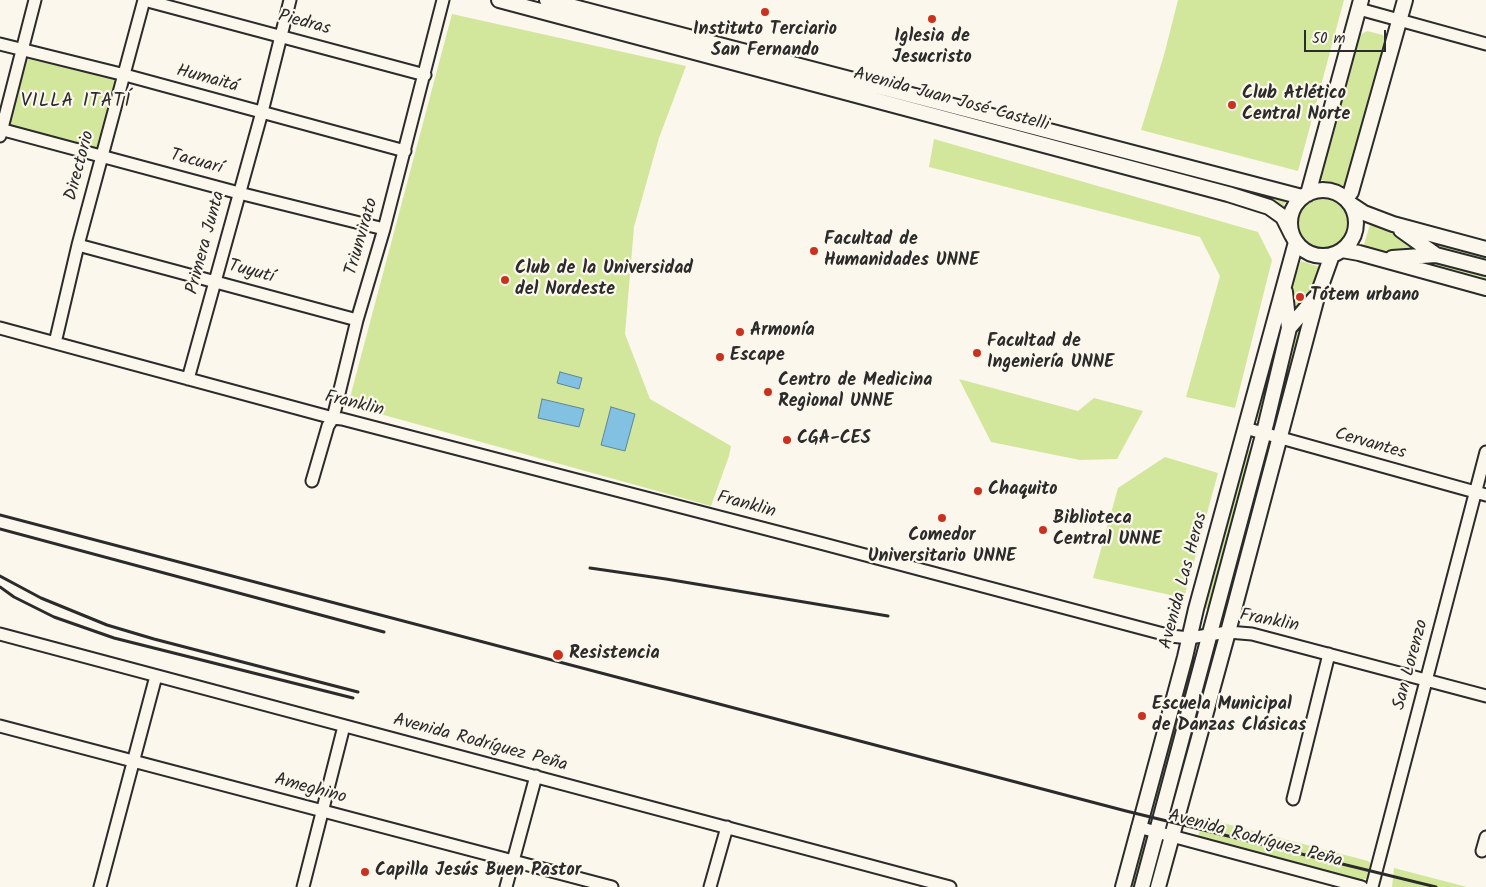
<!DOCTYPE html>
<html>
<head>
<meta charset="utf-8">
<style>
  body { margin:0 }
  #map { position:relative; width:1486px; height:887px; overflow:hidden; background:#fbf7ec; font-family:Kalam,sans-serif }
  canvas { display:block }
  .scale { position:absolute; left:1304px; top:30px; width:82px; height:22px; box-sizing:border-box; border:2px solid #2b2b2b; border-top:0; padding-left:6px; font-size:15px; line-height:18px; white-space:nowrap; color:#2b2b2b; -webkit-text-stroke:4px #fbf7ec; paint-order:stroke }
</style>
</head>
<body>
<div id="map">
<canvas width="1486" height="887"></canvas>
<div class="scale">50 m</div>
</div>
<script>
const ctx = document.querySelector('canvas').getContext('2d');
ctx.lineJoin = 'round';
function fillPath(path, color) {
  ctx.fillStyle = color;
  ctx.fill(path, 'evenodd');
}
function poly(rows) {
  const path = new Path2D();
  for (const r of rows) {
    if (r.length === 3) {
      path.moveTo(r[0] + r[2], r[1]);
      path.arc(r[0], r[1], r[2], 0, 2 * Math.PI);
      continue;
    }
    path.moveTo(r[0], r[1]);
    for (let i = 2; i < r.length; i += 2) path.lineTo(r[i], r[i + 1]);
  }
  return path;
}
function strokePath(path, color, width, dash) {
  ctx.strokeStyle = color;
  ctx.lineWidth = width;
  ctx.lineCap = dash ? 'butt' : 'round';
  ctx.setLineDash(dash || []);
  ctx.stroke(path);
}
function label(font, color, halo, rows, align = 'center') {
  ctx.font = font + ' Kalam,sans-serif';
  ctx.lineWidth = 4.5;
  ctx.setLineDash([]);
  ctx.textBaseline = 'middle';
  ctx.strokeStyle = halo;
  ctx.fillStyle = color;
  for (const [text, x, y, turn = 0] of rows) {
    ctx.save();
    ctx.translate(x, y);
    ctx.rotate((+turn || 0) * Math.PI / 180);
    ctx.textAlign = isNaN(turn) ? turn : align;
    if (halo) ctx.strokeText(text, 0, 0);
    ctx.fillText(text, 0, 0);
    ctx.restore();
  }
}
fillPath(poly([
  [1178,0,1344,0,1298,171,1141,130,1164,55],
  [452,14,686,66,659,138,634,227,625,334,650,399,731,446,729,456,711,506,348,405],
  [1367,31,1383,35,1387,44,1347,187,1318,179,1356,37],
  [27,56,117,79,99,149,8,126],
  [934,139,1258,232,1272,260,1235,408,1186,397,1220,276,1200,237,929,167],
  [1211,183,1287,198,1282,210],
  [1323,223,29],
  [1370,224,1395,232,1424,252,1388,255,1363,248],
  [1413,234,1486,253,1486,263,1431,248],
  [1435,259,1486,274,1486,284,1409,262],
  [1301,261,1320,267,1312,294,1295,318,1292,284],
  [1280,316,1285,319,1261,420,1254,418],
  [1296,324,1301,325,1277,424,1270,422],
  [959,379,1078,411,1094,398,1143,411,1117,459,1080,460,991,442],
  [1246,450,1253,451,1211,610,1204,608],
  [1261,453,1267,455,1229,611,1222,609],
  [1165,457,1218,473,1184,598,1093,578,1118,488],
  [1188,665,1195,666,1157,801,1152,801],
  [1207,668,1213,669,1175,807,1170,805],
  [1204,818,1368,861,1371,864,1369,878,1360,880,1198,836],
  [1142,842,1149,844,1137,887,1130,887],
  [1394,868,1467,887,1392,887]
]), '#d2e79c');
const water = poly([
  [560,372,582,378,579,389,557,383,560,372],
  [542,399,584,409,579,427,538,418,542,399],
  [611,407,635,414,625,451,601,445,611,407]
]);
fillPath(water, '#82c1e2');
strokePath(water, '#5f8599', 1);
const minor = poly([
  [144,0,425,75],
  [1359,9,1486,44],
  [0,44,125,75,405,151],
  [0,129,239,193,384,229],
  [0,136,35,0],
  [78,245,357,320],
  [0,328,333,418,342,419,820,543,1171,636,1189,638,1228,632,1252,634,1486,696],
  [55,343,78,245,144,0],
  [188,379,262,112,290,0],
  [1245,428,1486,495],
  [312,481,328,426,333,418,357,320,384,229,443,0],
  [0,634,950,887],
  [0,726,612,887],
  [1293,799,1329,654],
  [1138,827,1362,887],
  [1482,851,1486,837],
  [100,887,156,676],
  [303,887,344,726],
  [506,887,536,776],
  [710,887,727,827],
  [1372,887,1486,452]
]);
const major = poly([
  [499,0,1228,194,1269,207,1283,217,1292,235],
  [547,0,1302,197],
  [1323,223,33],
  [1308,194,1361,0],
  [1346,199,1351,192,1405,0],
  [1352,205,1364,213,1393,224,1486,249],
  [1401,230,1436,255,1486,268],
  [1342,250,1359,253,1486,288],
  [1392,258,1436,255],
  [1289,328,1315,298],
  [1123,887,1185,657,1196,609,1296,242],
  [1142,887,1266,424,1289,328,1285,292],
  [1158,887,1228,632,1317,297,1332,255]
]);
strokePath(minor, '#2b2b2b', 15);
strokePath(major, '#2b2b2b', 18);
strokePath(minor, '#fbf7ec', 11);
strokePath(major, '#fbf7ec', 14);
strokePath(poly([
  [0,515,1126,811,1436,887],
  [0,529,384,632],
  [590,568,666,579,888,616],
  [0,576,41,598,107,625,154,639,358,692],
  [0,587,14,597,54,617,114,638,353,698]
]), '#2b2b2b', 3);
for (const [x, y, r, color] of [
  [765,12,5,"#c8321e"],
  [932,19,5,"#c8321e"],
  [1232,105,5,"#c8321e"],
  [814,251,5,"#c8321e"],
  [505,280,5,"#c8321e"],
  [1300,297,5,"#c8321e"],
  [740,332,5,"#c8321e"],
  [977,353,5,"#c8321e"],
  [720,357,5,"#c8321e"],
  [768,392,5,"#c8321e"],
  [787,440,5,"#c8321e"],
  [978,491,5,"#c8321e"],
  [942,518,5,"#c8321e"],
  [1043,530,5,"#c8321e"],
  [558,655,6,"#c8321e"],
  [1142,716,5,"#c8321e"],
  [365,872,5,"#c8321e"]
]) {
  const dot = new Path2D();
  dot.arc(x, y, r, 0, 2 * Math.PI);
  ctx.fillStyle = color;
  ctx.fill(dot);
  strokePath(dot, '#fbf7ec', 2);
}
label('18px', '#2b2b2b', '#fbf7ec', [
  ["Piedras",304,24,15],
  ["Humaitá",207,80,15],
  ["Avenida Juan José Castelli",951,101,15],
  ["Tacuarí",196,163,15],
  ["Directorio",81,166,-75],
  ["Triunvirato",363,237,-74],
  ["Primera Junta",207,243,-75],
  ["Tuyutí",251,273,15],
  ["Franklin",354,405,14],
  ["Cervantes",1370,445,16],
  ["Franklin",746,506,15],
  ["Avenida Las Heras",1185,581,-75],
  ["Franklin",1269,622,11],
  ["San Lorenzo",1412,665,-75],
  ["Avenida Rodríguez Peña",480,744,15],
  ["Ameghino",310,790,15],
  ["Avenida Rodríguez Peña",1255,840,15]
]);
label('bold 18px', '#2b2b2b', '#fbf7ec', [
  ["Instituto Terciario",765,31,"center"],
  ["San Fernando",765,52,"center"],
  ["Iglesia de",932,38,"center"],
  ["Jesucristo",932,59,"center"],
  ["Club Atlético",1242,95],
  ["Central Norte",1242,116],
  ["Facultad de",824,241],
  ["Humanidades UNNE",824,262],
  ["Club de la Universidad",515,270],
  ["del Nordeste",515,291],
  ["Tótem urbano",1310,297],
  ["Armonía",750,332],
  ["Facultad de",987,343],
  ["Ingeniería UNNE",987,364],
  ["Escape",730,357],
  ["Centro de Medicina",778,382],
  ["Regional UNNE",778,403],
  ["CGA-CES",797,440],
  ["Chaquito",988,491],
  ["Biblioteca",1053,520],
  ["Central UNNE",1053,541],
  ["Comedor",942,537,"center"],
  ["Universitario UNNE",942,558,"center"],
  ["Resistencia",569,655],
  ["Escuela Municipal",1152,706],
  ["de Danzas Clásicas",1152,727],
  ["Capilla Jesús Buen Pastor",375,872]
], 'left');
ctx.letterSpacing = '1px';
label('19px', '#2b2b2b', '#fbf7ec', [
  ["VILLA ITATÍ",76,103]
]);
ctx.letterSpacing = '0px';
</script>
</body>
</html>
